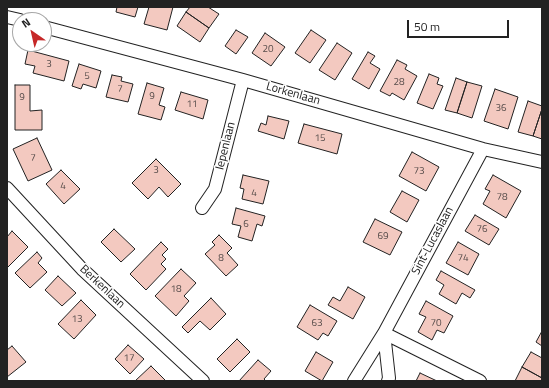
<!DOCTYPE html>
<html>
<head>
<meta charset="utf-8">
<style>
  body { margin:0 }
  #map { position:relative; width:549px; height:388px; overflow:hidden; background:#fff; font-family:"Titillium Web",sans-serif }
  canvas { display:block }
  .frame { position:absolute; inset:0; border:8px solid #222; pointer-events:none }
  .north { position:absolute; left:12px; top:12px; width:40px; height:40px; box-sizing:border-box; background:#fff; border:1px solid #a7a7a7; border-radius:50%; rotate:326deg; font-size:11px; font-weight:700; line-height:16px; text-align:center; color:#222 }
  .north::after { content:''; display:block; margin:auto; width:14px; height:18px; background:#c62828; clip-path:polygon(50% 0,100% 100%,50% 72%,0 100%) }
  .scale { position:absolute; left:407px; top:20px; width:102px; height:18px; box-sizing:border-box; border:2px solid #222; border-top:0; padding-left:5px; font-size:12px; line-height:14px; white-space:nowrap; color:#222; -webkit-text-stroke:3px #fff; paint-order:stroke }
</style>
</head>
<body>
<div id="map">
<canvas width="549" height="388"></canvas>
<div class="frame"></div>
<div class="north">N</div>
<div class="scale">50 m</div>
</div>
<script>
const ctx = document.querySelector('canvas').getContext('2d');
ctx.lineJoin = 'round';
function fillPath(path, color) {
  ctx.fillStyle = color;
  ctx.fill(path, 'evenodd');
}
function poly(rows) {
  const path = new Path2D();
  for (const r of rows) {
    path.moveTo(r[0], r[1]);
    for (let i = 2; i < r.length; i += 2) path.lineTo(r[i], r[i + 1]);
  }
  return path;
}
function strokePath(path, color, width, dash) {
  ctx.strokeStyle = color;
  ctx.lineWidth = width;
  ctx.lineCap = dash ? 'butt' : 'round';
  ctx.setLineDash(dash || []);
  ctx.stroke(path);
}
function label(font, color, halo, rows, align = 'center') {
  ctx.font = font + ' "Titillium Web",sans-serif';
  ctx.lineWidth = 3;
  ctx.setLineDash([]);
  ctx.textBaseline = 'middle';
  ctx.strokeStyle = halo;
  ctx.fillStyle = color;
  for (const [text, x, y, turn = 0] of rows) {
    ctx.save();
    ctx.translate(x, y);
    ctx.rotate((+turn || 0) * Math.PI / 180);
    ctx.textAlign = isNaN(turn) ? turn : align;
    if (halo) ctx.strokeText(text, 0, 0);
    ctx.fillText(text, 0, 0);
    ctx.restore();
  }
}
const building = poly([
  [117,7,138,7,135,17,116,12,117,7],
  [149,7,173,7,167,30,144,24,149,7],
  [190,7,208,7,219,14,209,28,186,12,190,7],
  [186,12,209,28,200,42,177,26,186,12],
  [236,30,248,37,236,54,225,46,236,30],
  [311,30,326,40,310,63,295,53,311,30],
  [265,33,285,47,271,66,252,53,265,33],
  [337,43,352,53,335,80,319,70,337,43],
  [28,50,69,61,64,81,33,73,35,66,25,64,28,50],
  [368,52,375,56,370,63,380,69,369,89,352,79,368,52],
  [397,60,407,65,405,69,417,76,404,100,392,93,390,96,380,91,397,60],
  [79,64,101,71,96,88,83,84,81,89,72,86,79,64],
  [429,74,439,78,437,84,443,86,433,109,417,103,429,74],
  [112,75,122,77,121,81,133,84,128,102,106,97,112,75],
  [456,78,467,82,457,113,445,110,456,78],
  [467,82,482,86,472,118,457,113,467,82],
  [147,83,164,88,159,105,165,107,161,120,138,114,147,83],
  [15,85,30,85,30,111,42,110,42,130,15,130,15,85],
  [495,89,518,97,508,129,484,121,495,89],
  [181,92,208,100,203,119,175,110,181,92],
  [528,101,542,106,542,109,533,136,518,132,528,101],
  [542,109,542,139,533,136,542,109],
  [268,116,289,121,284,139,258,131,261,123,266,125,268,116],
  [304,124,342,134,337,154,298,143,304,124],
  [37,138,52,170,28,181,13,149,37,138],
  [412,152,439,167,426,191,399,176,412,152],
  [156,159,181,184,168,197,159,187,148,199,132,183,156,159],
  [61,170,80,189,64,204,46,184,61,170],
  [243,175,269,181,263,204,242,199,244,189,240,188,243,175],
  [493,175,521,191,506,218,483,204,490,191,485,189,493,175],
  [402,191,419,200,407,222,390,212,402,191],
  [236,208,265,216,262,226,257,224,252,241,238,237,241,226,232,224,236,208],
  [475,215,499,229,489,245,465,231,475,215],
  [375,219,402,232,390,255,363,242,375,219],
  [114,229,135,249,121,262,101,242,114,229],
  [12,231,28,247,7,268,7,237,12,231],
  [219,235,232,248,227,253,238,265,226,276,205,254,215,245,212,242,219,235],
  [161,242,168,249,162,255,166,259,161,264,166,269,146,290,130,274,161,242],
  [458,242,479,254,468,275,446,263,458,242],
  [37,252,42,258,38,263,47,272,30,288,15,273,37,252],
  [181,269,196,283,184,296,189,301,176,316,155,296,181,269],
  [441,271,475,290,470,298,462,293,456,304,439,294,444,285,436,280,441,271],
  [58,276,76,293,62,306,45,290,58,276],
  [348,287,365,297,353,319,328,305,333,297,340,301,348,287],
  [211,298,226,314,210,330,200,321,188,333,182,327,211,298],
  [81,300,96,315,74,339,58,324,81,300],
  [426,301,453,316,444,333,437,330,432,340,418,332,426,317,419,314,426,301],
  [310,305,337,321,328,336,323,333,318,340,297,327,310,305],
  [542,331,542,346,536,342,542,331],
  [237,339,250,352,230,372,217,359,237,339],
  [128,345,144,359,130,374,115,359,128,345],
  [12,346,26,362,7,377,7,350,12,346],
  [316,352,333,362,322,381,305,371,316,352],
  [531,352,542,358,542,378,522,367,531,352],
  [258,360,271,371,264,379,266,381,239,381,258,360],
  [151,366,166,381,135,381,151,366],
  [522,367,542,378,542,381,515,381,522,367],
  [420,373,437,381,416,381,420,373]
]);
fillPath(building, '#f3c9c0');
strokePath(building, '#222', 1);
const minor = poly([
  [7,17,20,20],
  [44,27,243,80,483,149,542,162],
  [7,188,82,269,203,381],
  [202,208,215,189,243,80],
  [384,333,480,381],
  [384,333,389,378,388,381],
  [354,381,384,333,483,149]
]);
strokePath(minor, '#222', 14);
strokePath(minor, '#fff', 12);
label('10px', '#564c4a', null, [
  ["20",268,50],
  ["3",49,65],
  ["5",87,77],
  ["28",399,83],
  ["7",120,90],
  ["9",152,97],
  ["9",22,98],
  ["11",192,105],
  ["36",501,109],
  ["15",320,139],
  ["7",33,159],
  ["3",156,171],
  ["73",419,172],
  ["4",63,187],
  ["4",254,194],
  ["78",502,198],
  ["6",246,225],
  ["76",482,230],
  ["69",383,237],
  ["8",221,259],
  ["74",463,259],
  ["18",176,290],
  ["13",77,320],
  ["63",317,324],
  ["70",436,324],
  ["17",129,359]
]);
label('12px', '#222', '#fff', [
  ["Lorkenlaan",293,94,16],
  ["Iepenlaan",226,146,-76],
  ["Sint-Lucaslaan",433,241,-62],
  ["Berkenlaan",102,287,43]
]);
</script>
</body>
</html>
